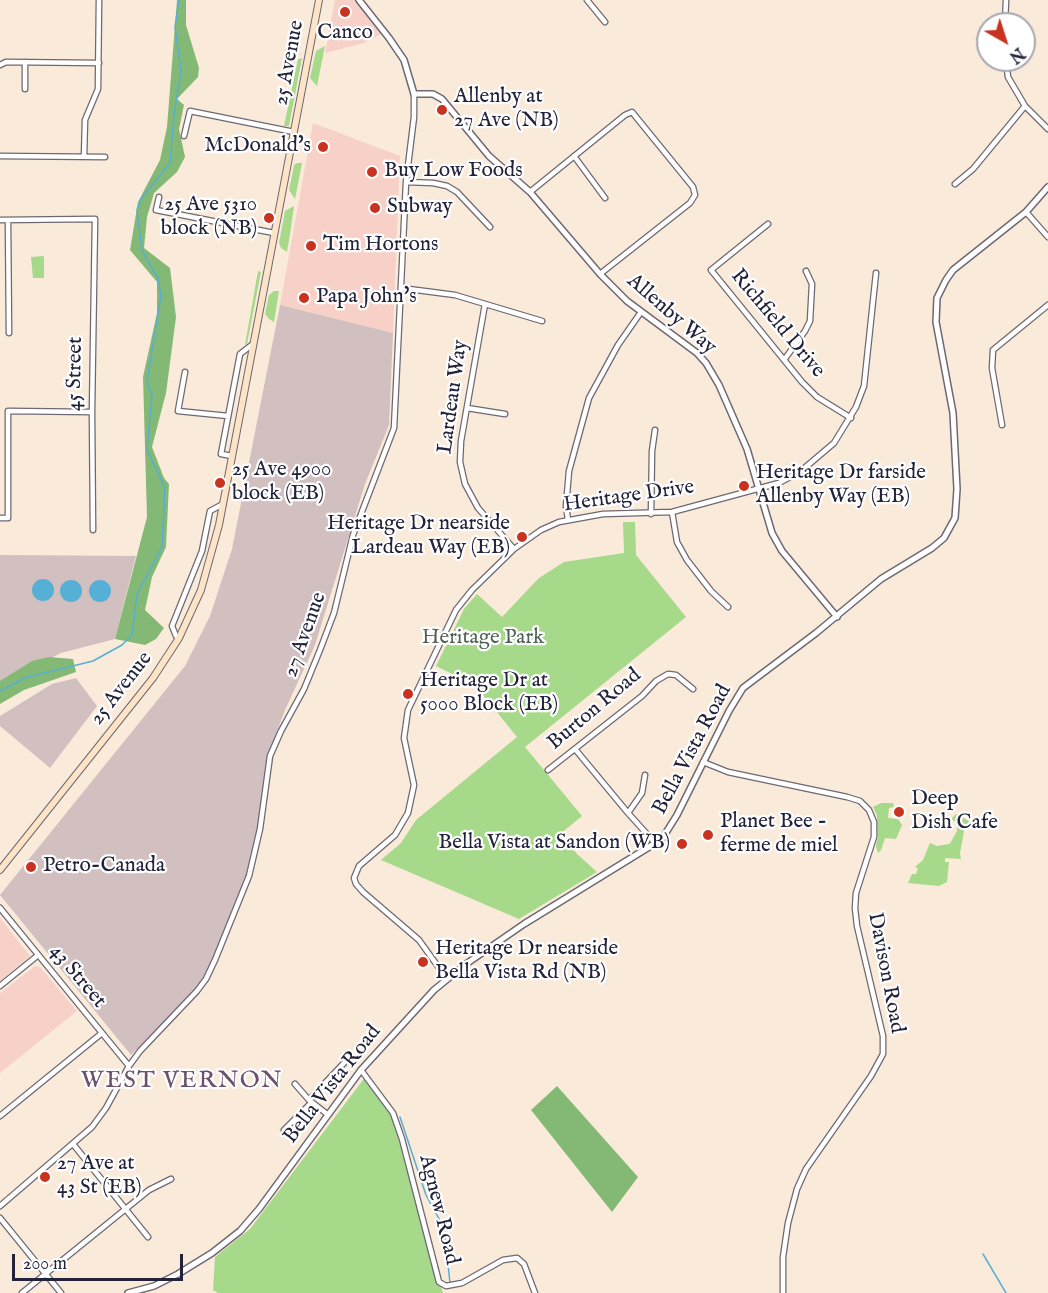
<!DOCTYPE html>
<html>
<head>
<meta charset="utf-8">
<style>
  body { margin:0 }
  #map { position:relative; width:1048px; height:1293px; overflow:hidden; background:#f9eada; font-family:"IM FELL English",serif }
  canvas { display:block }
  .north { position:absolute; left:976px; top:12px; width:60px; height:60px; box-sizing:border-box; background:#fff; border:2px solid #a7a7b1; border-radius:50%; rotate:141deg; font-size:16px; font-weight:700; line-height:24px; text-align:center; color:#22223b }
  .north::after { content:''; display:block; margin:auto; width:21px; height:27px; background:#c8321e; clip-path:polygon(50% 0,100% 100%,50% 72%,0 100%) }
  .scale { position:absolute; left:12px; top:1254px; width:171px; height:27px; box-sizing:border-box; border:3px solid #22223b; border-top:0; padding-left:8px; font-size:18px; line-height:21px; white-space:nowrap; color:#22223b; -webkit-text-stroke:4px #fff; paint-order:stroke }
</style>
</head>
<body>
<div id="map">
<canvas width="1048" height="1293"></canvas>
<div class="north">N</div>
<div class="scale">200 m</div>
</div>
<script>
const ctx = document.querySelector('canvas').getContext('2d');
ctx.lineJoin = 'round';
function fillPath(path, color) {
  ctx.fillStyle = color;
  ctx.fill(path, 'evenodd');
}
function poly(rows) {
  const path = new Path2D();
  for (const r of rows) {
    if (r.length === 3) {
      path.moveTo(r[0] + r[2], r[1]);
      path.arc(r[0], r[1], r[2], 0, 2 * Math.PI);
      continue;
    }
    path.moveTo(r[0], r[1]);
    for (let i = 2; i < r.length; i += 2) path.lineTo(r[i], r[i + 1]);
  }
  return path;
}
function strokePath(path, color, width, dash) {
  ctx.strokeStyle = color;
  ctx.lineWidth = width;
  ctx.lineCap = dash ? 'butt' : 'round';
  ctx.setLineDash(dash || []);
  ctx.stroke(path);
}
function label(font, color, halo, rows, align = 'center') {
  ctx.font = font + ' "IM FELL English",serif';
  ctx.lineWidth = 4.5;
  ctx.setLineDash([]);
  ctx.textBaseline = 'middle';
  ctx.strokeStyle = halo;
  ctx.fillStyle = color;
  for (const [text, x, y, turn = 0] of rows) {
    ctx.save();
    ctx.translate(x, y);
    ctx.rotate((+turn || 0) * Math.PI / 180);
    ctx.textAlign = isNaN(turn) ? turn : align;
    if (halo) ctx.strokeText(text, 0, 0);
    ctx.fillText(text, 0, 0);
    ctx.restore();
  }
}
fillPath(poly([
  [335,0,355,0,383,33,364,43,325,53],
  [313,123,400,156,393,333,280,305],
  [0,918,30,956,0,981],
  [35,966,40,967,77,1011,0,1073,0,993]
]), '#f7d1c8');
fillPath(poly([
  [280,305,393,333,389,425,365,484,315,645,285,710,266,761,258,831,247,876,204,979,180,1006,131,1055,0,895,185,666,210,616,232,549],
  [0,555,136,556,115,639,61,653,0,684],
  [76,678,97,706,50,768,0,726,0,716,52,684]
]), '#d2bfc0');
fillPath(poly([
  [325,46,317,86,310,78,316,51],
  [302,58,289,126,284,126,298,59],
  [297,163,302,163,295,199,289,190,294,165],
  [294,206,290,234,287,252,281,248,279,243,285,211],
  [44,256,44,278,33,278,31,257],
  [258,271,261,272,247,344,245,345],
  [274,291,279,291,274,322,269,319,265,314,269,295],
  [623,522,635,522,636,555,686,617,525,747,582,816,560,834,577,854,597,872,519,919,381,860,401,843,416,820,517,737,475,685,436,666,464,609,477,594,502,617,539,578,564,562,624,553],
  [881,803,893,803,894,807,889,808,888,818,898,819,902,825,896,839,885,838,881,850,878,853,876,846,878,837,877,816,873,807],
  [956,814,969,821,982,823,981,827,965,826,960,853,961,859,945,858,945,862,949,862,947,882,939,886,908,883,912,874,916,874,918,868,915,867,923,860,930,843,937,846,949,844,951,842,957,831,957,823,951,819],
  [366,1076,391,1114,443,1293,218,1293,213,1290,215,1257,250,1229]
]), '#a6d989');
fillPath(poly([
  [177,0,186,0,186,25,199,68,198,77,177,99,184,105,179,129,185,157,177,172,154,193,147,217,144,248,170,268,176,317,166,393,152,447,164,478,169,484,166,547,152,577,145,610,164,628,156,639,145,645,115,639,147,517,143,377,157,313,157,282,130,250,138,202,160,160,167,127],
  [49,657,73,659,76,672,24,690,0,704,0,681,32,661],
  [557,1086,638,1177,612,1212,531,1110]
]), '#84b975');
fillPath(poly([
  [43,590,11],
  [71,591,11],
  [100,591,11]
]), '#56afd4');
strokePath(poly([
  [0,691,24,678,93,661,122,645,132,635,137,594,162,547,165,488,147,450,152,395,147,381,161,296,158,278,142,251,137,210,141,199,170,163,174,115,181,71,175,27,179,0],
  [400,1117,426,1195,444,1228,450,1283],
  [983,1254,1006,1293]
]), '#56afd4', 1.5);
const minor = poly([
  [587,0,605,22],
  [1005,24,1006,0],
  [1006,60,1008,77,1025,106,1048,129],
  [0,65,6,62,99,63],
  [25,89,25,62],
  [184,136,190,111,294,132],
  [0,156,105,157],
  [574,156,605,198],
  [84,157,85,120,98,89,99,0],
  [406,182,433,183,447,186,457,192,490,227],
  [955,184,973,169,1025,106],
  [530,192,625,115,632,112,693,187,695,195,690,203,600,274],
  [159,197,156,210,274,233],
  [1026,212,1048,237],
  [0,220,95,219,92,412,93,530],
  [8,220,9,333],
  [768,224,711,270,802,382,817,397,851,418],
  [401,288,455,295,542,321],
  [485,304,461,441,460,462,465,484,478,508,514,549],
  [784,360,805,331,810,321,812,284,806,271],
  [185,372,178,411,228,416],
  [467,408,505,414],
  [1002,425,992,368,993,350,1048,305],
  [232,456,221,454,240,354,253,344],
  [672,512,677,542,687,560,711,591,728,607],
  [651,514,652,451,655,430],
  [0,518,8,518,8,411,92,412],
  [568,520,566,506,569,471,589,398,618,345,641,312],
  [176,636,172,626,202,551,210,511,223,504],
  [575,749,628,813,656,844],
  [703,762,728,772,847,797,860,801,869,810,874,822,874,837,856,893,855,908,857,926,883,1036,883,1054,871,1076,806,1169,797,1189,788,1223,783,1257,783,1293],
  [548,770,642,696,656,681,668,674,676,675,693,689],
  [628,813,642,793,645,775],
  [0,908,129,1066],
  [447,979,419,940,363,892,356,884,354,878,359,866,395,835,408,813,414,785,404,738,408,710,456,610,472,590,514,549,541,530,559,522,603,514,672,512,779,483,801,471,834,443,856,407,864,386,876,273],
  [0,986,37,956],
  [361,1070,393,1113,402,1139,439,1282,446,1286,462,1283,503,1260,517,1258,524,1264,535,1293],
  [295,1084,309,1100,327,1114],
  [309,1100,344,1063],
  [0,1116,102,1033],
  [284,1130,312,1102],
  [73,1144,148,1237],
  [0,1206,92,1127,106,1108,129,1066,140,1051,197,991,206,979,215,960,249,876,260,829,270,756,281,731,304,689,320,650,334,613,353,535,394,428,406,182,414,117,414,94],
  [0,1218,61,1293],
  [22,1293,149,1190,171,1179]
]);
const tertiary = poly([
  [359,0,389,38,404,60,414,94,433,94,442,99,489,156,530,192,600,274,627,301,697,353,706,363,719,385,747,449,772,533,782,551,837,617],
  [128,1293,154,1286,178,1274,212,1253,240,1231,259,1209,361,1070,434,990,466,964,524,924,662,839,677,815,729,711,743,688,816,633,881,579,932,548,944,538,955,518,957,489,953,413,936,322,937,298,946,280,953,270,1026,212,1048,187]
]);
const secondary = poly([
  [0,870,153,678,179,638,201,590,219,525,319,0]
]);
strokePath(minor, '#6d6873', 7);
strokePath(tertiary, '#6d6873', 8);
strokePath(secondary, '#6d6873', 8);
strokePath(minor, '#fff', 4.5);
strokePath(tertiary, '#fff', 5);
strokePath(secondary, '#fee4c6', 6);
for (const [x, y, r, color] of [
  [345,12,6,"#c8321e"],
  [442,110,6,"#c8321e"],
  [323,147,6,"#c8321e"],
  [372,172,6,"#c8321e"],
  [375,208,6,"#c8321e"],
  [269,218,6,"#c8321e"],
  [311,246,6,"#c8321e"],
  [304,298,6,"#c8321e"],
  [220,483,6,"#c8321e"],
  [744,486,6,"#c8321e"],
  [522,537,6,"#c8321e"],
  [408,694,6,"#c8321e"],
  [899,812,6,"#c8321e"],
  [708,835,6,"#c8321e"],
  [682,844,6,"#c8321e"],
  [31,867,6,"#c8321e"],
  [423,962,6,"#c8321e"],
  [45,1177,6,"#c8321e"]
]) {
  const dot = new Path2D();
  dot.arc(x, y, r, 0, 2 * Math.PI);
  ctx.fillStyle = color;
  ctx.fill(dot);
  strokePath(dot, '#fff', 2);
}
label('21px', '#22223b', '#fff', [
  ["Canco",345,34,"center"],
  ["Allenby at",454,98],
  ["27 Ave (NB)",454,122],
  ["McDonald's",311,147,"right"],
  ["Buy Low Foods",384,172],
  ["25 Ave 5310",257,206,"right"],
  ["block (NB)",257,230,"right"],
  ["Subway",387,208],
  ["Tim Hortons",323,246],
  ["Papa John's",316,298],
  ["25 Ave 4900",232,471],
  ["block (EB)",232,495],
  ["Heritage Dr farside",756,474],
  ["Allenby Way (EB)",756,498],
  ["Heritage Dr nearside",510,525,"right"],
  ["Lardeau Way (EB)",510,549,"right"],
  ["Heritage Dr at",420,682],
  ["5000 Block (EB)",420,706],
  ["Deep",911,800],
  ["Dish Cafe",911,824],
  ["Planet Bee -",720,823],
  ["ferme de miel",720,847],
  ["Bella Vista at Sandon (WB)",670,844,"right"],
  ["Petro-Canada",43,867],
  ["Heritage Dr nearside",435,950],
  ["Bella Vista Rd (NB)",435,974],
  ["27 Ave at",57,1165],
  ["43 St (EB)",57,1189]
], 'left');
label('21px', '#22223b', '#fff', [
  ["25 Avenue",290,63,-79],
  ["Allenby Way",671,315,41],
  ["Richfield Drive",777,324,50],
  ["45 Street",76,374,-89],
  ["Lardeau Way",454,397,-82],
  ["Heritage Drive",629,497,-8],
  ["27 Avenue",306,635,-70],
  ["25 Avenue",122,689,-52],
  ["Burton Road",595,710,-40],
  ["Bella Vista Road",693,750,-62],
  ["Davison Road",885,973,79],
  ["43 Street",77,977,50],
  ["Bella Vista Road",333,1085,-52],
  ["Agnew Road",438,1210,76]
]);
label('21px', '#506256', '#fff', [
  ["Heritage Park",483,639]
]);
ctx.letterSpacing = '1.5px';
label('24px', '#6b516b', '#fff', [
  ["WEST VERNON",182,1082]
]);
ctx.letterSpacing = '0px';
</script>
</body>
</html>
